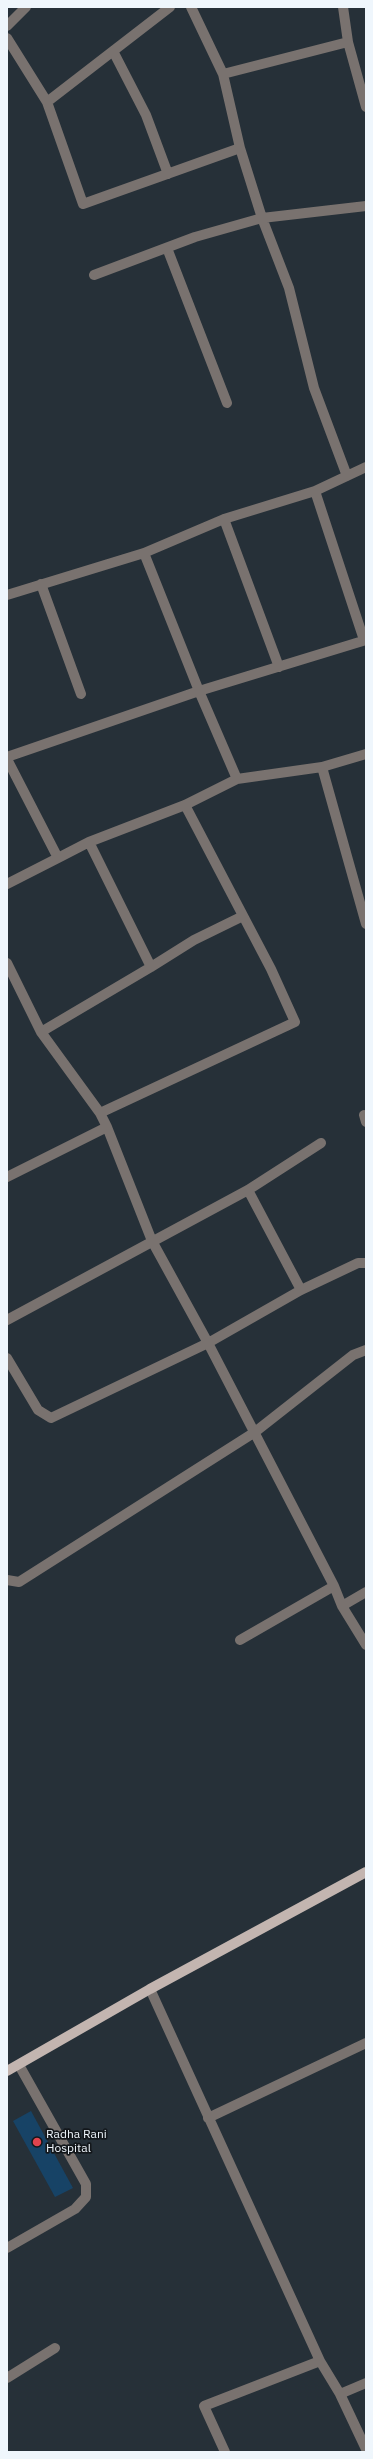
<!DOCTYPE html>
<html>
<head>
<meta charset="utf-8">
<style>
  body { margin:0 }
  #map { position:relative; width:373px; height:2459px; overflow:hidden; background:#263038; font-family:"IBM Plex Sans",sans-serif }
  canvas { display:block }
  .frame { position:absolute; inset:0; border:8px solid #eff6fc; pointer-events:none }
</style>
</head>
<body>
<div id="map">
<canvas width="373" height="2459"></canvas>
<div class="frame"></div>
</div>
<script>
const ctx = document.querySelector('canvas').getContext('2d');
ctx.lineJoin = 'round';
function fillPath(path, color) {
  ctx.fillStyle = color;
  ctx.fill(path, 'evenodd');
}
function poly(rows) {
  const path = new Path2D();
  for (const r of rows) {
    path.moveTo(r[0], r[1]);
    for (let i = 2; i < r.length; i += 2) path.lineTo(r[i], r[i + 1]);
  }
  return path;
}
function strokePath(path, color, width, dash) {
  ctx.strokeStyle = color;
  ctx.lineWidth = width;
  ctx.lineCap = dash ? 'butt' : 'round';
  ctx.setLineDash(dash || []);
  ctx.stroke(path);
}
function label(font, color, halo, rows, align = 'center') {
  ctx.font = font + ' "IBM Plex Sans",sans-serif';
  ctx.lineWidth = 3.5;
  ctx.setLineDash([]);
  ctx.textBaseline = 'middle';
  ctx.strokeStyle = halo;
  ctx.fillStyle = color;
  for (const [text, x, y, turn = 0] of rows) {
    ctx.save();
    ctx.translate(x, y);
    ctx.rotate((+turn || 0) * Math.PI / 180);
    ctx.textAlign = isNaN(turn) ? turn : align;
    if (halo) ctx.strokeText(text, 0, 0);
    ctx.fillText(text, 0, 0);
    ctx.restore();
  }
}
fillPath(poly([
  [31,2111,73,2188,55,2197,13,2121]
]), '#174366');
strokePath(poly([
  [191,7,223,74,240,148,262,218,289,288,314,388,347,476],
  [343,7,348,42,366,107],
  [7,26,26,7],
  [7,38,47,102,83,204,240,148],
  [113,51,146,115,168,174],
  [223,74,348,42],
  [47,102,170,7],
  [167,248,227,403],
  [94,275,195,237,262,218,366,206],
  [315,491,364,640],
  [224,519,279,667],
  [41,584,81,694],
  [7,595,144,553,224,519,315,491,366,467],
  [7,757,199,691,366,640],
  [7,759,58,858,7,884],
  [322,767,366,754],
  [237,779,322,767,366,924],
  [89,842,151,967,194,940,243,916],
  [58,858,89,842,185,805,237,779,199,691,144,553],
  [7,963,41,1032,100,1113,107,1127,152,1241,208,1343,334,1586,342,1606,366,1645],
  [41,1032,151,967],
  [100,1113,295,1022,271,969,185,805],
  [364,1115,366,1122],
  [7,1177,107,1127],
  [248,1190,301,1290],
  [7,1320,248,1190,321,1143],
  [7,1358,38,1410,51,1418,208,1343,301,1290,358,1263,366,1263],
  [7,1580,19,1582,255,1432,353,1355,366,1350],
  [342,1606,366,1592],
  [240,1640,334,1586],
  [150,1989,320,2361,340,2394,366,2449],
  [208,2118,366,2043],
  [7,2248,75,2209,86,2197,86,2184,19,2065],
  [7,2378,55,2348],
  [340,2394,366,2383],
  [225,2452,204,2406,320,2361]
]), '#79726f', 10);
strokePath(poly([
  [7,2071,150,1989,366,1872]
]), '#c3b5b0', 10);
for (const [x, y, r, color] of [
  [37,2142,5,"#e0444e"]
]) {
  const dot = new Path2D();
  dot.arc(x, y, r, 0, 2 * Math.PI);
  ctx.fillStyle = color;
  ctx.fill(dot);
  strokePath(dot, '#13171b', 1.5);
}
label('12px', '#eff6fc', '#13171b', [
  ["Radha Rani",46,2135],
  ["Hospital",46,2149]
], 'left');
</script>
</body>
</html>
